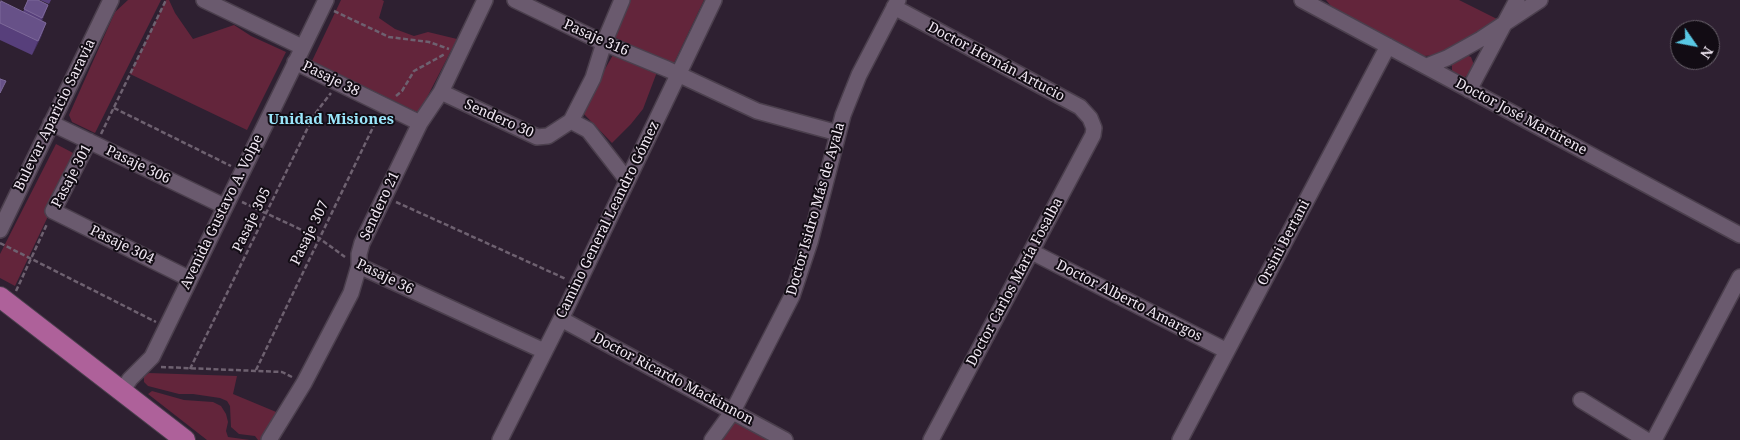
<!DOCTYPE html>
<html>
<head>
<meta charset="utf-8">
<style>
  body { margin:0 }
  #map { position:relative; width:1740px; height:440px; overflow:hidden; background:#2e2031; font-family:"Noto Serif",serif }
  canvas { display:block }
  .north { position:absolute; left:1670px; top:20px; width:50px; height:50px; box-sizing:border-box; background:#120c14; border:1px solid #6b646d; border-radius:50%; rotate:123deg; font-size:14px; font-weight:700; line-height:20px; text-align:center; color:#f1e8f3 }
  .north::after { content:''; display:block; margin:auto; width:18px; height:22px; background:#59c8e4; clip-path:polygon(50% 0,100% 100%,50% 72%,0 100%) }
</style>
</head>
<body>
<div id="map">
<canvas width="1740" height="440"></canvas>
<div class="north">N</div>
</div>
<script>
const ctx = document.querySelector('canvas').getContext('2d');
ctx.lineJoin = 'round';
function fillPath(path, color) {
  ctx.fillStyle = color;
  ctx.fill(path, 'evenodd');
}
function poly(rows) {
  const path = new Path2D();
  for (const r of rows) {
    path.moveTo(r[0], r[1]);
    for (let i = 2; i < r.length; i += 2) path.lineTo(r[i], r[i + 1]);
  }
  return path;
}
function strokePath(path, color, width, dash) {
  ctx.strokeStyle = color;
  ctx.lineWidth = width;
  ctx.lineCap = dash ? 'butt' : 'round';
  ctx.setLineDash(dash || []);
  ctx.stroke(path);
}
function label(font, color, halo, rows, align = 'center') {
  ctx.font = font + ' "Noto Serif",serif';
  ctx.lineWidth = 4;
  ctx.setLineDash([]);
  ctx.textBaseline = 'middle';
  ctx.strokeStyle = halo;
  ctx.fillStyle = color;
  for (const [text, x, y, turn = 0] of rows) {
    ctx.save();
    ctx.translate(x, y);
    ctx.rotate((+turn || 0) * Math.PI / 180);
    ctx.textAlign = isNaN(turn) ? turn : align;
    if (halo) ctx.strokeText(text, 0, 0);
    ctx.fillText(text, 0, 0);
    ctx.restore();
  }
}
fillPath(poly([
  [128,0,161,0,95,133,72,122,69,115,115,12],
  [166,0,169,0,175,13,193,39,234,25,251,36,286,52,247,130,130,74],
  [341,0,382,0,384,1,379,18,395,29,414,36,428,32,457,39,419,113,312,61],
  [631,0,704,0,673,65,614,37],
  [1326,0,1459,0,1497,19,1485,28,1438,55,1424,56,1335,11],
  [613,55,657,72,643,109,631,124,612,143,581,111],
  [1466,55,1471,57,1474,65,1470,74,1463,78,1454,74,1452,70,1452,64,1454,60],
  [56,144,77,155,15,286,0,278,0,254],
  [149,373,237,376,233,394,281,414,265,440,258,440,255,436,239,434,231,427,230,406,227,401,220,398,193,394,179,394,148,386,144,382,144,376],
  [152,391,184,400,213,402,221,406,226,414,228,422,226,431,228,437,250,440,207,440,148,394],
  [735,420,772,440,718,440]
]), '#63253b');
const minor = poly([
  [204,0,302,47],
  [515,0,604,43,667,69,757,111,838,133],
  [1302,0,1740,235],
  [894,7,1080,107,1090,118,1094,128,1093,135,931,440],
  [295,62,420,123],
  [1427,66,1447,58,1481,39,1540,0],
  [1469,90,1517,0],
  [441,92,537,137,548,136,571,121,593,78,604,43,622,0],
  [571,121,588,130,627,180],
  [51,123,224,206],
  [89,141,53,211,190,279],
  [0,230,111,0],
  [1032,252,1227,351],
  [359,266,544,351],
  [561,319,785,440],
  [122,391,130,379,152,357,326,0],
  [1581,400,1646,440],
  [269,440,304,383,351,293,359,266,359,254,362,243,420,123,441,92,485,0],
  [500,440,561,319,714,0],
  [712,440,733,411,792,296,810,242,843,115,859,75,898,0],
  [1180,440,1388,46],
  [1654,440,1740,277]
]);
const major = poly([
  [0,297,185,440]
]);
strokePath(minor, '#4b3f4d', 18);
strokePath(major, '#4b3f4d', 22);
strokePath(poly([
  [334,11,389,37,429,42,449,49],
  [396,96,402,91,414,71,445,54],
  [114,108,231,166],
  [101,134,166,0],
  [242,202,319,238,345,257],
  [396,202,566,279],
  [0,243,156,322],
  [16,291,47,224],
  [161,367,282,372,292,377],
  [190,369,314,115,331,93],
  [256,370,378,117]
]), '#6e6170', 2.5, [5, 2.5]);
strokePath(minor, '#6a5a6e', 15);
strokePath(major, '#ae619a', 20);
fillPath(poly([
  [28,0,48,5,42,21,46,23,41,37,32,55,0,40,0,4,23,12],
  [40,0,51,0,49,4]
]), '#573f7b');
fillPath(poly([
  [48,5,43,19,37,32,42,18],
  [46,23,41,37,32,55,38,41]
]), '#3f2b58');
const building = poly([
  [28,0,38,0,48,5,42,18,24,9,28,0],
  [1,1,46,23,38,41,0,23,0,4,1,1],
  [0,79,6,81,0,93,0,79]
]);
fillPath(building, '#675188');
strokePath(building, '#7d6999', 1);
label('14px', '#f1e8f3', '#120c14', [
  ["Pasaje 316",596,38,24],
  ["Doctor Hernán Artucio",996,62,28],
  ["Pasaje 38",331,79,26],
  ["Bulevar Aparicio Saravia",55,115,-64],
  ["Doctor José Martirene",1521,117,28],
  ["Sendero 30",499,119,24],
  ["Pasaje 306",138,165,26],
  ["Pasaje 301",72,176,-62],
  ["Sendero 21",380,206,-65],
  ["Doctor Isidro Más de Ayala",816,209,-74],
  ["Avenida Gustavo A. Volpe",222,212,-64],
  ["Pasaje 305",252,220,-64],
  ["Camino General Leandro Gómez",608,220,-64],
  ["Pasaje 307",310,233,-64],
  ["Orsini Bertani",1284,243,-62],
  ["Pasaje 304",122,245,26],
  ["Pasaje 36",385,277,26],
  ["Doctor Carlos María Fosalba",1015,282,-62],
  ["Doctor Alberto Amargos",1129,301,27],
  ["Doctor Ricardo Mackinnon",673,379,28]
]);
label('bold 15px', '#9ae6fb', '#120c14', [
  ["Unidad Misiones",331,120]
]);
</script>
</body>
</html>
